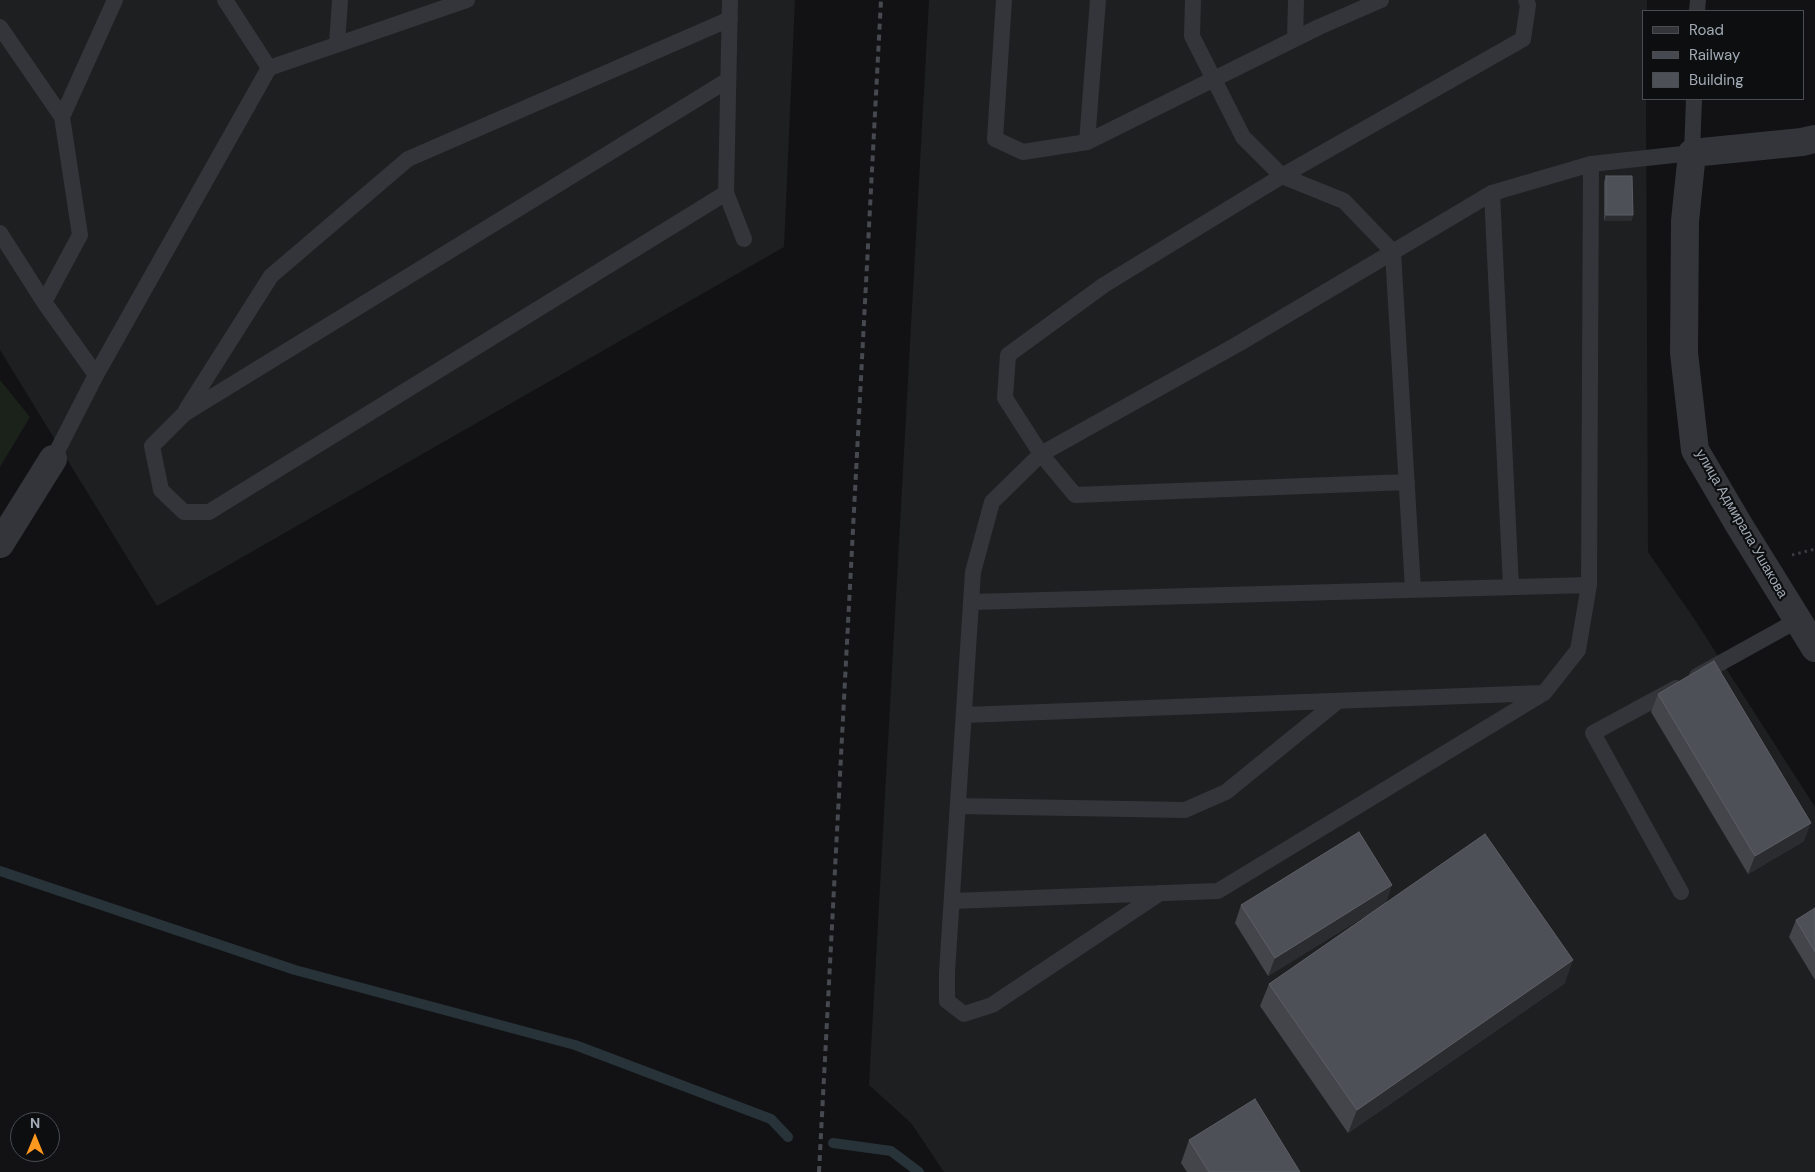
<!DOCTYPE html>
<html>
<head>
<meta charset="utf-8">
<style>
  body { margin:0 }
  #map { position:relative; width:1815px; height:1172px; overflow:hidden; background:#121214; font-family:"DM Sans",sans-serif }
  canvas { display:block }
  .legend { position:absolute; left:1642px; top:10px; width:162px; height:90px; box-sizing:border-box; background:#0d0e0f; border:1px solid #494d52; margin:0; padding:6px 9px; list-style:none; font-size:15px; color:#a2abb6 }
  .legend li { display:flex; align-items:center; gap:10px; height:25px }
  .legend b { width:25px; border:1px solid #494d52 }
  .north { position:absolute; left:10px; top:1112px; width:50px; height:50px; box-sizing:border-box; background:#0d0e0f; border:1px solid #494d52; border-radius:50%; rotate:0deg; font-size:14px; font-weight:700; line-height:20px; text-align:center; color:#a2abb6 }
  .north::after { content:''; display:block; margin:auto; width:18px; height:22px; background:#ff981f; clip-path:polygon(50% 0,100% 100%,50% 72%,0 100%) }
</style>
</head>
<body>
<div id="map">
<canvas width="1815" height="1172"></canvas>
<ul class="legend">
<li><b style="height:6px;background:#33353a"></b>Road</li>
<li><b style="height:6px;background:#46494f"></b>Railway</li>
<li><b style="height:14px;background:#4d5056"></b>Building</li>
</ul>
<div class="north">N</div>
</div>
<script>
const ctx = document.querySelector('canvas').getContext('2d');
ctx.lineJoin = 'round';
function fillPath(path, color) {
  ctx.fillStyle = color;
  ctx.fill(path, 'evenodd');
}
function poly(rows) {
  const path = new Path2D();
  for (const r of rows) {
    path.moveTo(r[0], r[1]);
    for (let i = 2; i < r.length; i += 2) path.lineTo(r[i], r[i + 1]);
  }
  return path;
}
function strokePath(path, color, width, dash) {
  ctx.strokeStyle = color;
  ctx.lineWidth = width;
  ctx.lineCap = dash ? 'butt' : 'round';
  ctx.setLineDash(dash || []);
  ctx.stroke(path);
}
function label(font, color, halo, rows, align = 'center') {
  ctx.font = font + ' "DM Sans",sans-serif';
  ctx.lineWidth = 4.5;
  ctx.setLineDash([]);
  ctx.textBaseline = 'middle';
  ctx.strokeStyle = halo;
  ctx.fillStyle = color;
  for (const [text, x, y, turn = 0] of rows) {
    ctx.save();
    ctx.translate(x, y);
    ctx.rotate((+turn || 0) * Math.PI / 180);
    ctx.textAlign = isNaN(turn) ? turn : align;
    if (halo) ctx.strokeText(text, 0, 0);
    ctx.fillText(text, 0, 0);
    ctx.restore();
  }
}
fillPath(poly([
  [0,0,795,0,784,247,157,606,0,350],
  [929,0,1647,0,1647,11,1644,11,1644,99,1646,99,1648,552,1695,620,1815,807,1815,1172,944,1172,911,1123,869,1085]
]), '#1e1f21');
fillPath(poly([
  [0,380,30,417,0,467]
]), '#1a221a');
strokePath(poly([
  [0,871,295,970,575,1045,771,1119,788,1137],
  [833,1143,891,1151,919,1172]
]), '#273339', 10);
strokePath(poly([
  [1792,555,1815,549]
]), '#393c41', 3, [2.5, 4]);
strokePath(poly([
  [225,0,269,68],
  [1004,0,995,139,1023,152,1087,142,1319,27,1381,0],
  [1193,0,1192,36,1243,137,1282,176,1344,201,1393,252,1413,590],
  [1697,11,1698,0],
  [0,27,62,117,115,0],
  [1295,39,1296,0],
  [337,44,340,0],
  [728,80,184,414,152,446,161,490,184,512,209,512,726,193,730,0],
  [1087,142,1098,0],
  [726,193,744,239],
  [1492,193,1511,587],
  [0,233,44,302,96,375],
  [44,302,80,235,62,117],
  [186,410,271,276,408,159,730,19],
  [53,459,96,375,269,68,467,0],
  [1407,482,1075,495,1041,454,1005,398,1008,355,1104,285,1282,176,1523,39,1528,5,1526,0],
  [972,602,1589,585],
  [1697,676,1798,620],
  [1676,688,1593,733,1681,892],
  [964,715,1542,693],
  [958,806,1185,810,1226,792,1338,701],
  [1160,893,992,1005,964,1014,947,1001,947,972,973,572,992,502,1041,454,1238,344,1492,193,1591,164,1692,153,1694,99],
  [952,901,1218,891,1544,693,1578,650,1589,585,1591,164]
]), '#33353a', 16);
strokePath(poly([
  [1815,139,1802,142,1692,153,1685,221,1684,353,1695,450,1739,525,1815,648],
  [0,544,53,459]
]), '#33353a', 28);
strokePath(poly([
  [819,1172,881,0]
]), '#46494f', 4, [6, 5]);
fillPath(poly([
  [1606,176,1633,215,1631,221,1604,221,1604,182],
  [1658,694,1804,841,1748,874,1651,712],
  [1386,902,1565,983,1348,1133,1260,1006,1269,984,1383,905,1268,976,1235,923,1241,905],
  [1815,908,1815,980,1789,937,1796,920],
  [1189,1140,1300,1172,1187,1172,1181,1163]
]), '#43454a');
fillPath(poly([
  [1606,215,1633,215,1631,221,1604,221],
  [1811,823,1804,841,1748,874,1755,856],
  [1392,885,1386,903,1268,976,1275,958],
  [1573,960,1565,983,1348,1133,1357,1110]
]), '#2b2c30');
const building = poly([
  [1606,176,1632,176,1633,215,1606,215,1606,176],
  [1714,661,1811,823,1755,856,1658,694,1714,661],
  [1359,832,1392,885,1275,958,1241,905,1359,832],
  [1485,834,1573,960,1357,1110,1269,984,1485,834],
  [1815,908,1815,952,1796,920,1815,908],
  [1255,1099,1300,1172,1209,1172,1189,1140,1255,1099]
]);
fillPath(building, '#4d5056');
strokePath(building, '#5b5e65', 1);
label('14px', '#a2abb6', '#0d0e0f', [
  ["улица Адмирала Ушакова",1741,524,60]
]);
</script>
</body>
</html>
